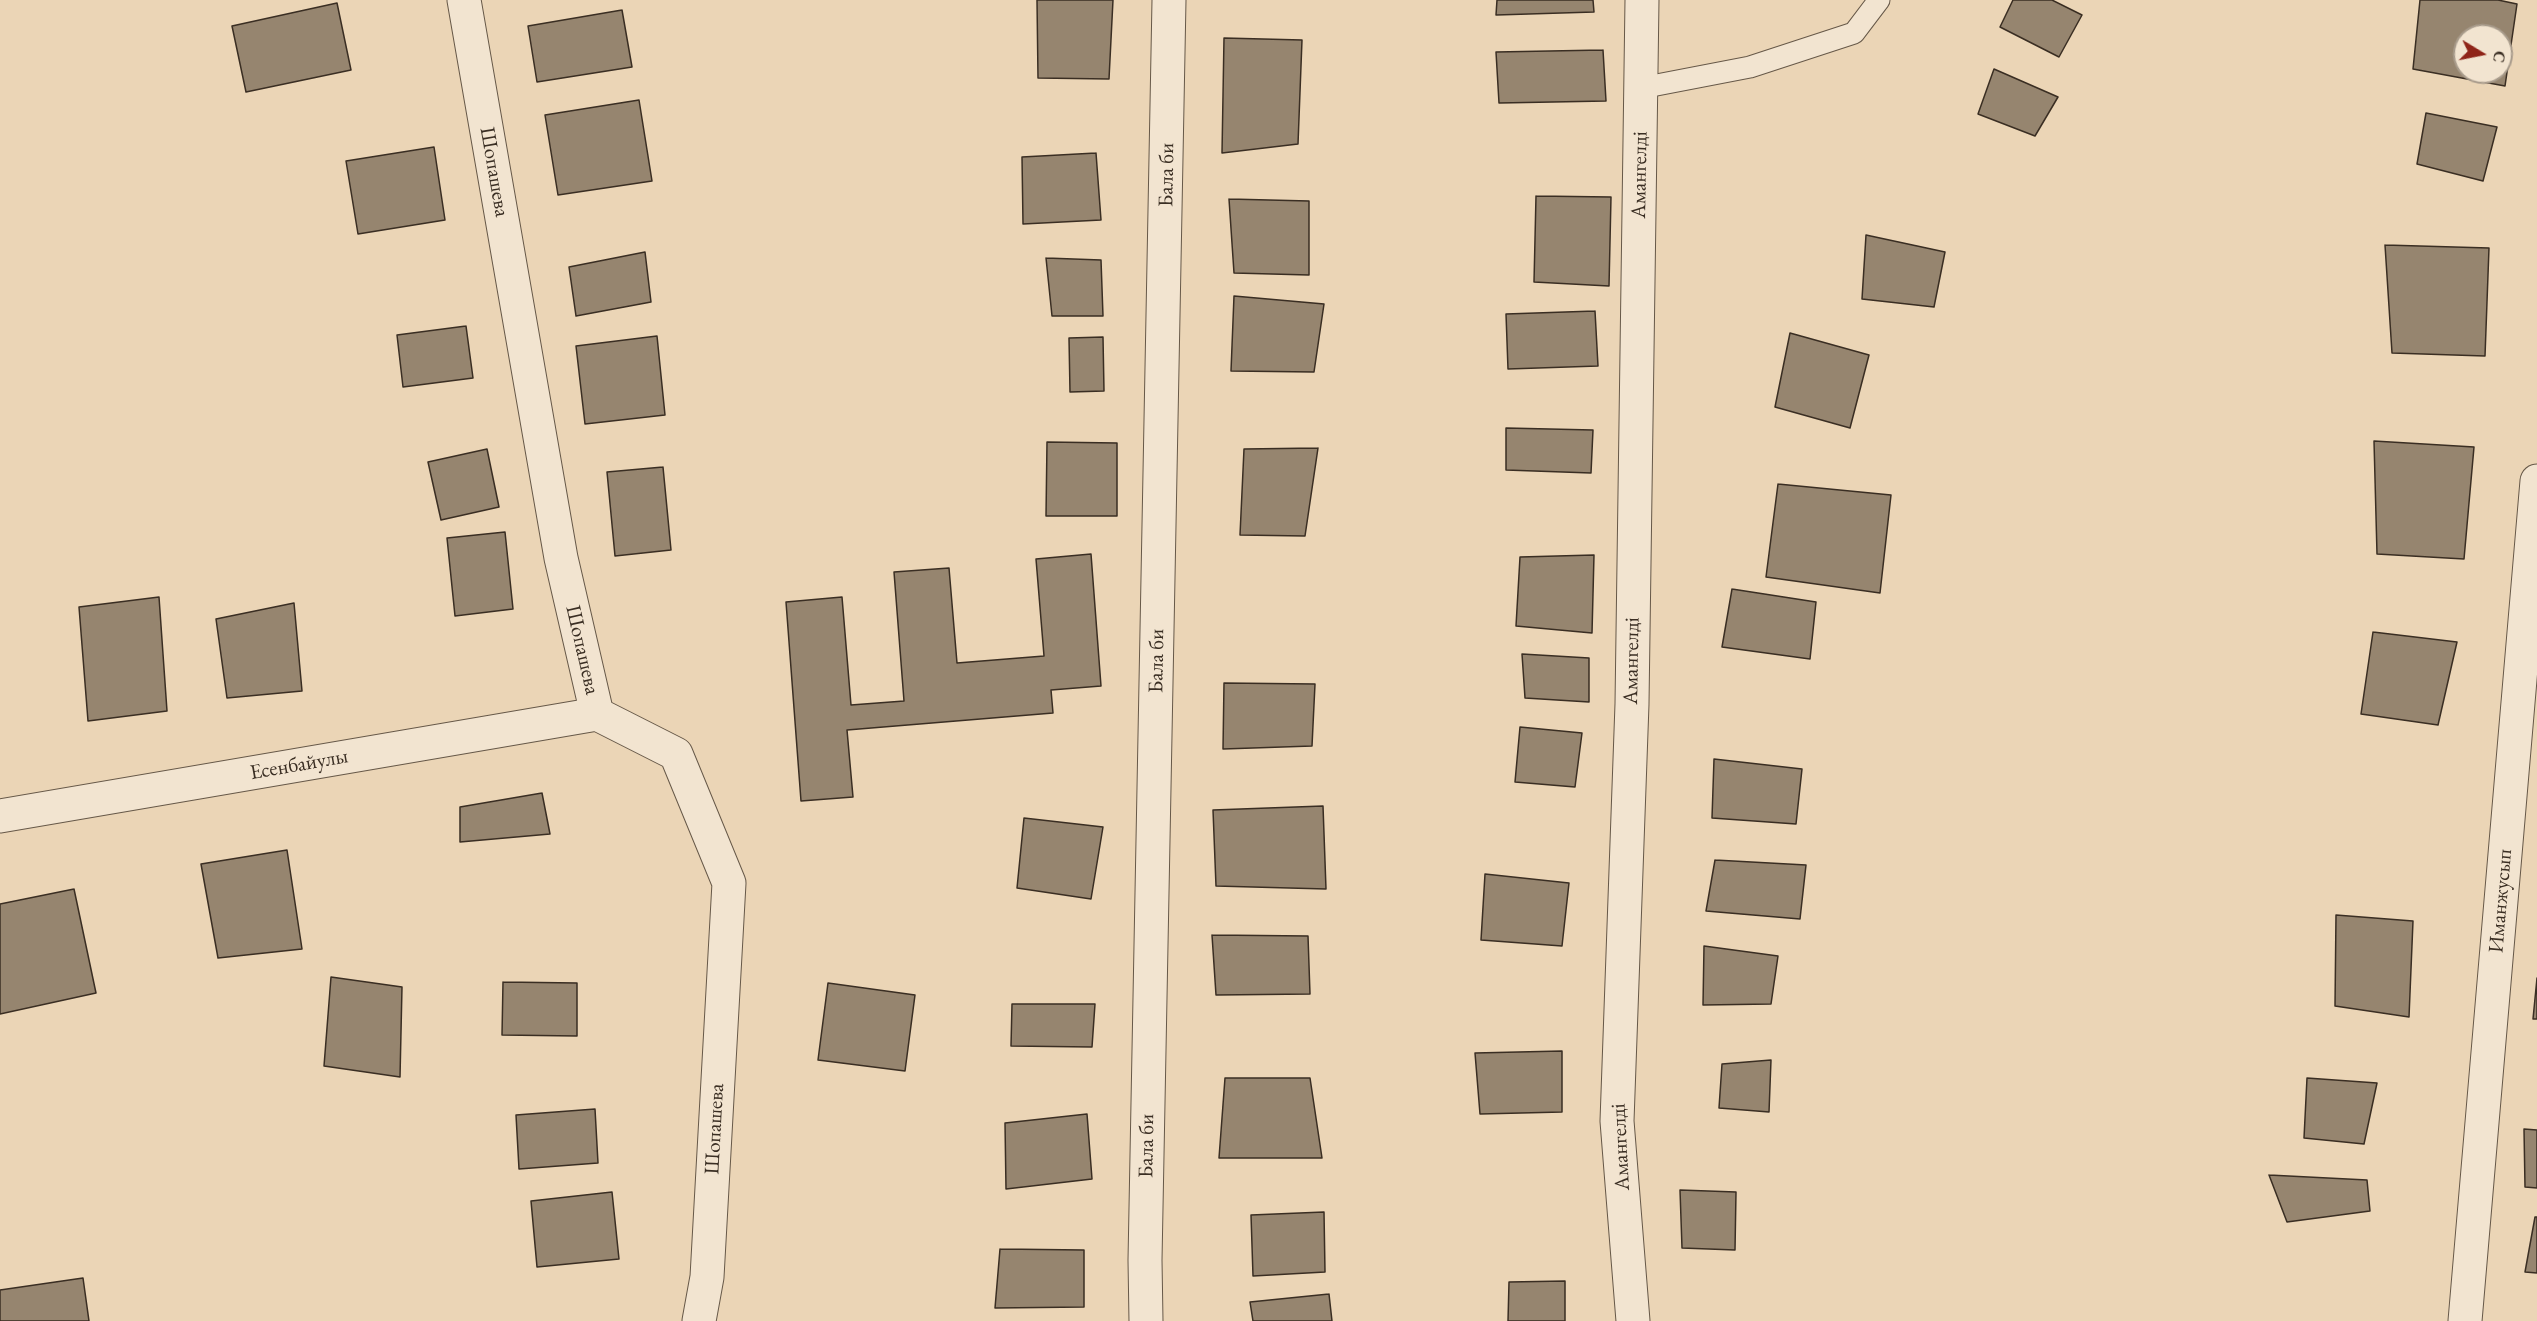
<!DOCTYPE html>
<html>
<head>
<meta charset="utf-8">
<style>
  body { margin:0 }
  #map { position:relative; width:2537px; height:1321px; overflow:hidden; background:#ebd5b6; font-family:"EB Garamond",serif }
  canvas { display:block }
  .north { position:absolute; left:2453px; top:24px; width:60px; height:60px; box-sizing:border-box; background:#f2e4d0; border:2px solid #a89b8b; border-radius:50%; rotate:100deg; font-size:16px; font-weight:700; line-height:24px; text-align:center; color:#3a2e23 }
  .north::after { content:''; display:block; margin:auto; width:21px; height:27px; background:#8f2418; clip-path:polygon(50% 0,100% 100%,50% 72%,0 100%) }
</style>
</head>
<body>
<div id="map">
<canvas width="2537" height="1321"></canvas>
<div class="north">С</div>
</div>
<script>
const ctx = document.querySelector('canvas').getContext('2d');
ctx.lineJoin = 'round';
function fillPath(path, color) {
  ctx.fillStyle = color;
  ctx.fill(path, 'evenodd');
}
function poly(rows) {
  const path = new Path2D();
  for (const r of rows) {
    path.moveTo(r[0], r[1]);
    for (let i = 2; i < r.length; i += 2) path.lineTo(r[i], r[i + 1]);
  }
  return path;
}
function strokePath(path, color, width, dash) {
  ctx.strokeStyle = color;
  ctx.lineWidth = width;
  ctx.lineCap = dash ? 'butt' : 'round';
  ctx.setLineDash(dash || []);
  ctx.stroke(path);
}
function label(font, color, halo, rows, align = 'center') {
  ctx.font = font + ' "EB Garamond",serif';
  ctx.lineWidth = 4.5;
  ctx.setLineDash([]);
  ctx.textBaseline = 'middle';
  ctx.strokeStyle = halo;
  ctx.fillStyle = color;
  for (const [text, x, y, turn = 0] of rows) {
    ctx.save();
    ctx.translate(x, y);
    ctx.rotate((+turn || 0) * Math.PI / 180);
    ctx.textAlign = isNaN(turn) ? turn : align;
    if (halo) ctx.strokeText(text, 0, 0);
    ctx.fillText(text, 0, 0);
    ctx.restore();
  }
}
const building = poly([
  [1037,0,1113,0,1109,79,1038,78,1037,0],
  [1497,0,1593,0,1594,12,1496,15,1497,0],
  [2013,0,2052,0,2082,15,2059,57,2000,27,2013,0],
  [2420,0,2498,0,2517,4,2505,86,2413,69,2420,0],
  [2465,36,2501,36,2501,72,2465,72,2465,36],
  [337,3,351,70,246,92,232,26,337,3],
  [622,10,632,67,537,82,528,26,622,10],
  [1224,38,1302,40,1298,144,1222,153,1224,38],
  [1603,50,1606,101,1499,103,1496,52,1603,50],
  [1994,69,2058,97,2035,136,1978,114,1994,69],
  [639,100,652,181,558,195,545,115,639,100],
  [2426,113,2497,127,2483,181,2417,164,2426,113],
  [434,147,445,220,358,234,346,161,434,147],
  [1096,153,1101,220,1023,224,1022,157,1096,153],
  [1536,196,1611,197,1609,286,1534,282,1536,196],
  [1229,199,1309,201,1309,275,1234,273,1229,199],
  [1866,235,1945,252,1934,307,1862,299,1866,235],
  [2385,245,2489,248,2485,356,2392,353,2385,245],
  [645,252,651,302,576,316,569,267,645,252],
  [1046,258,1101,260,1103,316,1052,316,1046,258],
  [1234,296,1324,304,1314,372,1231,371,1234,296],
  [1595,311,1598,366,1508,369,1506,314,1595,311],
  [466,326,473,378,403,387,397,335,466,326],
  [1790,333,1869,355,1850,428,1775,407,1790,333],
  [657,336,665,415,585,424,576,346,657,336],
  [1103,337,1104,391,1070,392,1069,338,1103,337],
  [1506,428,1593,430,1591,473,1506,470,1506,428],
  [2374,441,2474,447,2464,559,2377,554,2374,441],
  [1047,442,1117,443,1117,516,1046,516,1047,442],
  [1318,448,1305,536,1240,535,1244,449,1318,448],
  [487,449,499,507,441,520,428,462,487,449],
  [663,467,671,550,615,556,607,472,663,467],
  [1778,484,1891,495,1880,593,1766,577,1778,484],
  [505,532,513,609,455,616,447,538,505,532],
  [1091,554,1101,686,1051,690,1053,713,847,730,853,797,801,801,786,602,842,597,851,705,904,701,894,572,949,568,957,663,1044,656,1036,559,1091,554],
  [1594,555,1592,633,1516,626,1520,557,1594,555],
  [1732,589,1816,602,1810,659,1722,647,1732,589],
  [159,597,167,711,88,721,79,607,159,597],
  [294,603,302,691,227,698,216,619,294,603],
  [2373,632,2457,642,2438,725,2361,714,2373,632],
  [1522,654,1589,658,1589,702,1525,698,1522,654],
  [1224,683,1315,684,1312,746,1223,749,1224,683],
  [1520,727,1582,733,1575,787,1515,782,1520,727],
  [1714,759,1802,769,1796,824,1712,818,1714,759],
  [542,793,550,834,460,842,460,807,542,793],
  [1323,806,1326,889,1216,886,1213,810,1323,806],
  [1024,818,1103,827,1091,899,1017,888,1024,818],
  [287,850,302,949,218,958,201,864,287,850],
  [1715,860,1806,865,1800,919,1706,911,1715,860],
  [1485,874,1569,883,1562,946,1481,940,1485,874],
  [74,889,96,993,0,1014,0,904,74,889],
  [2336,915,2413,921,2409,1017,2335,1006,2336,915],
  [1212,935,1308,936,1310,994,1216,995,1212,935],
  [1704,946,1778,956,1771,1004,1703,1005,1704,946],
  [331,977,402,987,400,1077,324,1066,331,977],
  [2537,978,2537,1019,2533,1019,2537,978],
  [503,982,577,983,577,1036,502,1035,503,982],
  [828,983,915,995,905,1071,818,1060,828,983],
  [1012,1004,1095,1004,1092,1047,1011,1046,1012,1004],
  [1562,1051,1562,1112,1480,1114,1475,1053,1562,1051],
  [1771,1060,1769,1112,1719,1108,1722,1064,1771,1060],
  [1225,1078,1310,1078,1322,1158,1219,1158,1225,1078],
  [2307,1078,2377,1083,2364,1144,2304,1138,2307,1078],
  [595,1109,598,1163,519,1169,516,1115,595,1109],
  [1087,1114,1092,1179,1006,1189,1005,1123,1087,1114],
  [2524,1129,2537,1130,2537,1188,2525,1187,2524,1129],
  [2269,1175,2367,1180,2370,1211,2287,1222,2269,1175],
  [1680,1190,1736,1192,1735,1250,1682,1248,1680,1190],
  [612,1192,619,1259,537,1267,531,1201,612,1192],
  [1324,1212,1325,1272,1253,1276,1251,1215,1324,1212],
  [2535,1217,2537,1217,2537,1273,2525,1272,2535,1217],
  [1000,1249,1084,1250,1084,1307,995,1308,1000,1249],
  [83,1278,89,1321,0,1321,0,1290,83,1278],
  [1565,1281,1565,1321,1508,1321,1509,1282,1565,1281],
  [1329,1294,1332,1321,1253,1321,1250,1302,1329,1294]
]);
fillPath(building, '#96856f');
strokePath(building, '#3a2e23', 1.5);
const lane = poly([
  [1641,88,1750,67,1854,33,1879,0]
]);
const street = poly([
  [464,0,561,558,597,714,676,754,729,883,707,1277,699,1321],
  [0,816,597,714],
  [1146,1321,1145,1260,1169,0],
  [1633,1321,1617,1121,1632,704,1642,0],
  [2465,1321,2537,481]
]);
strokePath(lane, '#665848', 23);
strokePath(street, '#665848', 35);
strokePath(lane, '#f2e4d0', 21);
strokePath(street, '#f2e4d0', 33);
label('21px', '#3a2e23', '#f2e4d0', [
  ["Шопашева",494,172,80],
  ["Бала би",1167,175,-89],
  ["Амангелді",1640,175,-89],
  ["Шопашева",582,650,77],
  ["Бала би",1157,661,-89],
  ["Амангелді",1632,661,-89],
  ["Есенбайулы",299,765,-10],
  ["Иманжусып",2501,901,-85],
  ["Шопашева",715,1129,-87],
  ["Бала би",1147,1146,-89],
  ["Амангелді",1621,1147,-93]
]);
</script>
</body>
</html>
